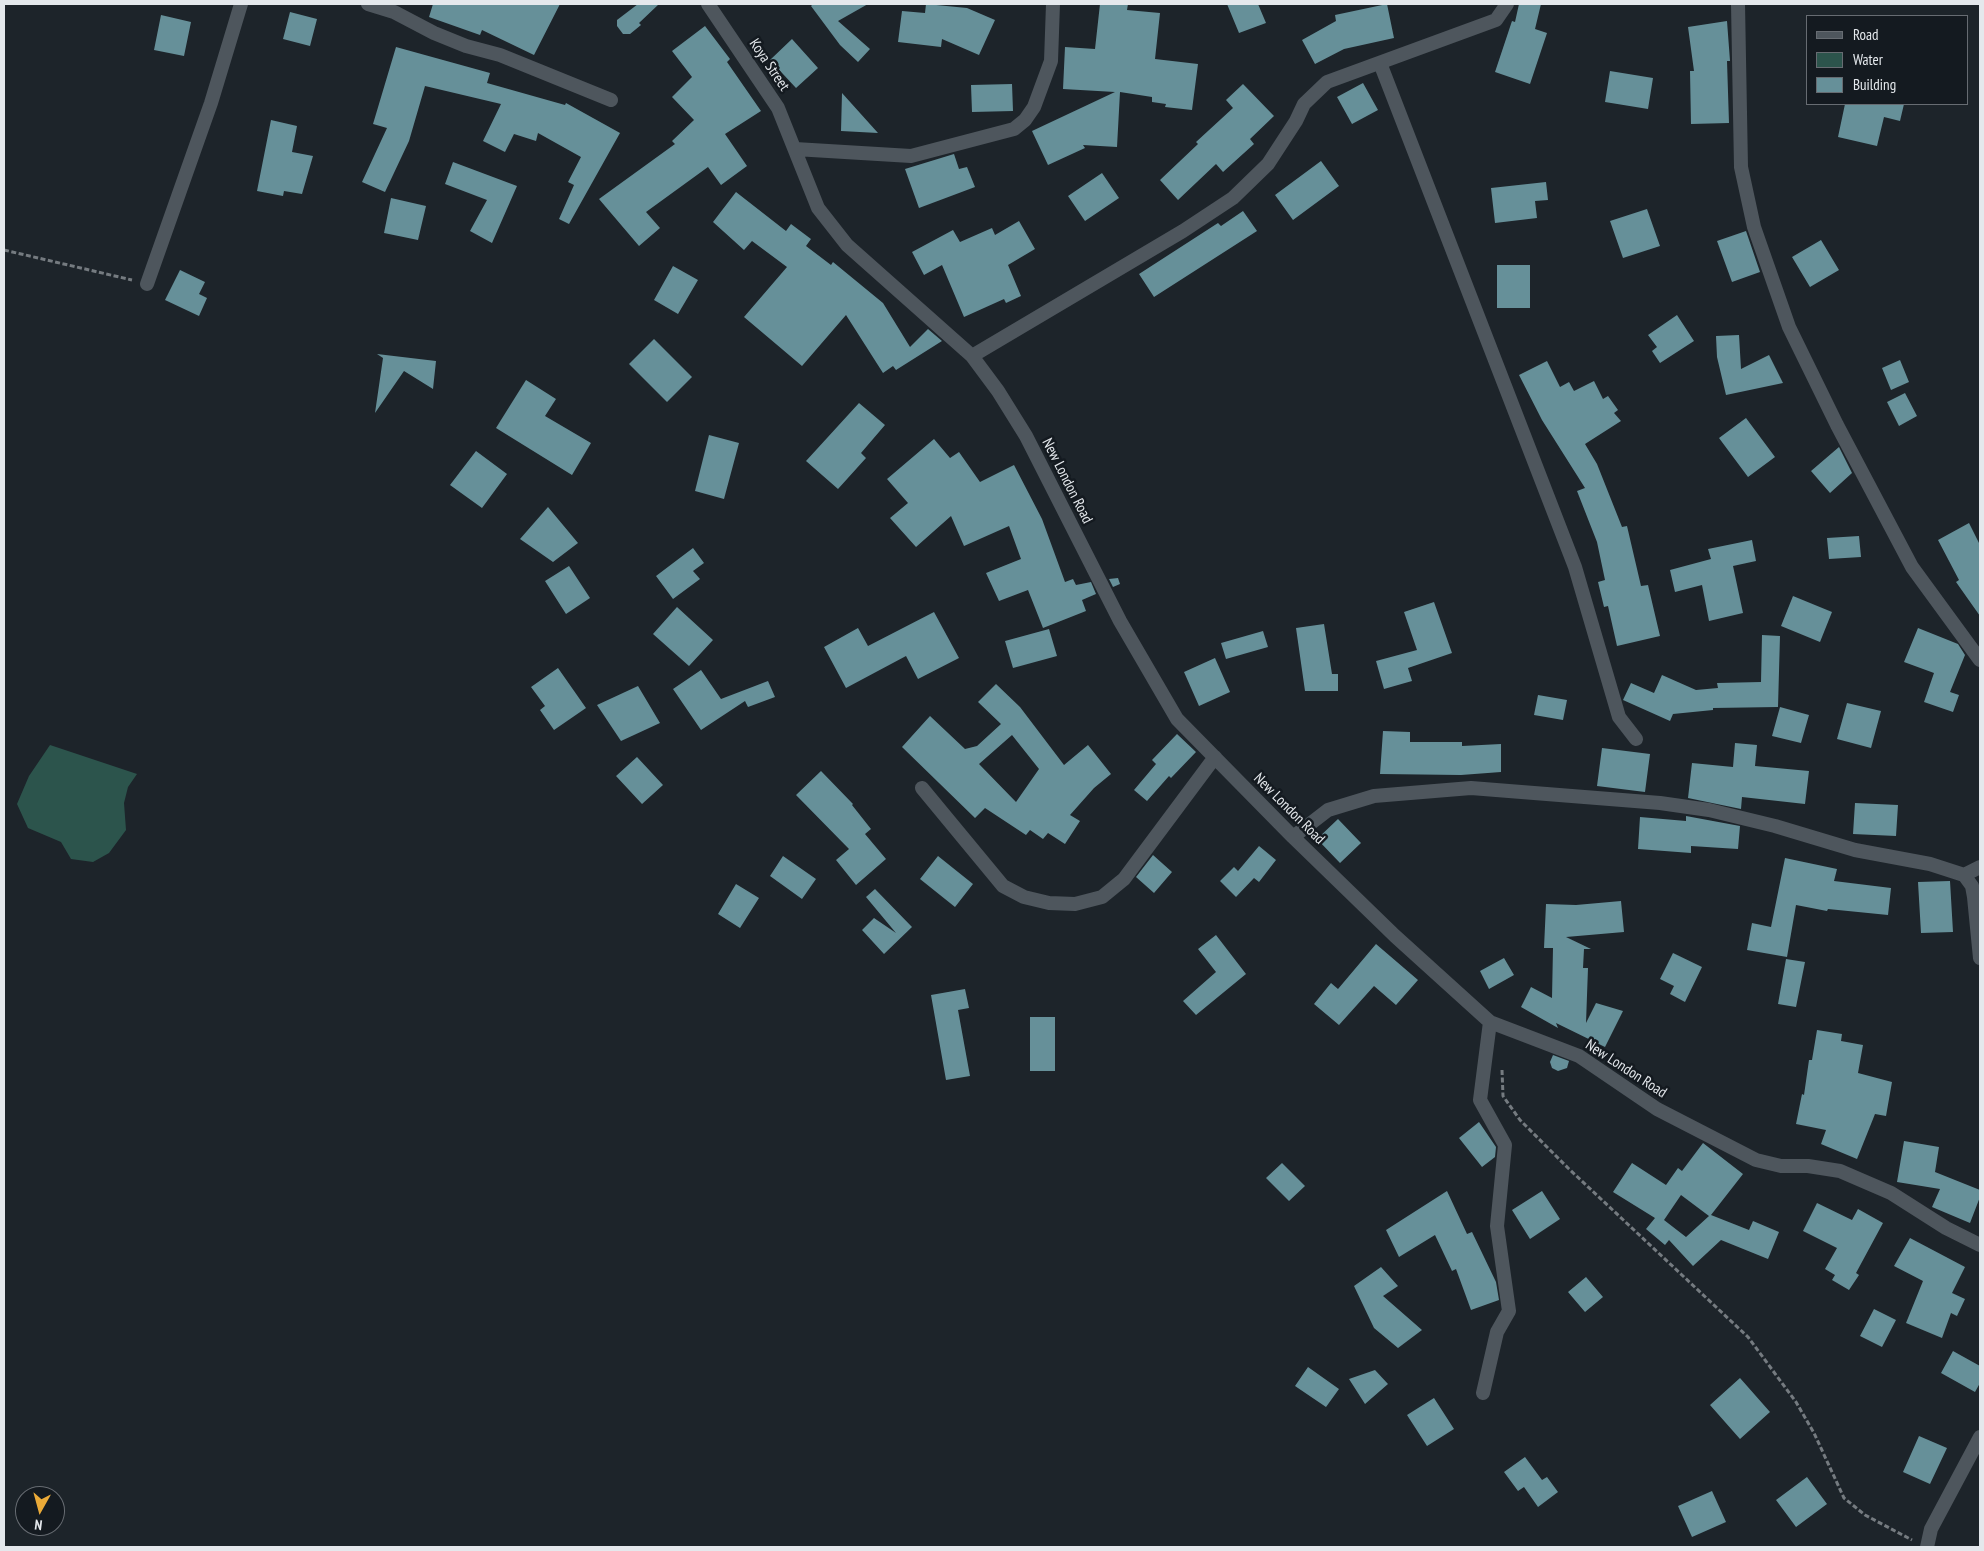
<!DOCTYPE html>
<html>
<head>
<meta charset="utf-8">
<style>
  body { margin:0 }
  #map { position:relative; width:1984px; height:1551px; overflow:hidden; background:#1d242a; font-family:"PT Sans Narrow",sans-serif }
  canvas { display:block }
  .frame { position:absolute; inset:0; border:5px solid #e4e8ec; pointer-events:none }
  .legend { position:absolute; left:1806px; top:15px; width:162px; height:90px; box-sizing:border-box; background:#141a20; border:1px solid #676c72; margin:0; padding:6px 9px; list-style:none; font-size:15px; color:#e4e8ec }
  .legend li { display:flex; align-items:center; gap:10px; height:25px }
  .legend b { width:25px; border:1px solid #676c72 }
  .north { position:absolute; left:15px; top:1486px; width:50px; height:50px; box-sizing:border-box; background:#141a20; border:1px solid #676c72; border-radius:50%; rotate:187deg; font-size:14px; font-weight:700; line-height:20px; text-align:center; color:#e4e8ec }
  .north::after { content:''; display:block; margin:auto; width:18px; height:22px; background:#eaaa38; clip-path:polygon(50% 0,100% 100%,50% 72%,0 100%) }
</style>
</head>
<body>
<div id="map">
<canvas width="1984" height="1551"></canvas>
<div class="frame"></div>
<ul class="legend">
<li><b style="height:6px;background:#4e565d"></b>Road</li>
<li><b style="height:14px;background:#2c544c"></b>Water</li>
<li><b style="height:14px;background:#669099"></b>Building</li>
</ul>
<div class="north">N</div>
</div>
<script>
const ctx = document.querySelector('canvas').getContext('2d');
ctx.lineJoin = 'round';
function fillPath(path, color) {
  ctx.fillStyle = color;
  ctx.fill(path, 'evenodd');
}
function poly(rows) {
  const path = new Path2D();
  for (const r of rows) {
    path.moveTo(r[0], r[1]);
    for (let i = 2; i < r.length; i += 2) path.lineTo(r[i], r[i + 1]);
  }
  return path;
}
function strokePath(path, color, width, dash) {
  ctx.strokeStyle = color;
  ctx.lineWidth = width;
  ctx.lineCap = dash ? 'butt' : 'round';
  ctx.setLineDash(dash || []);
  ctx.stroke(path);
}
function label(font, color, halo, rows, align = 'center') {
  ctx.font = font + ' "PT Sans Narrow",sans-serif';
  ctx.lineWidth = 5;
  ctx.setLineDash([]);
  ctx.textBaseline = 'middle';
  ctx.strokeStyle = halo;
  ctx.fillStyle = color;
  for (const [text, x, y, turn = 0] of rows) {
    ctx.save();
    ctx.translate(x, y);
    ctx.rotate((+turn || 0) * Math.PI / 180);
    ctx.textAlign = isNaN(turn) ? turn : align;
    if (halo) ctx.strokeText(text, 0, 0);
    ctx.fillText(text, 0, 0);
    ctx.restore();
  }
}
fillPath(poly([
  [50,745,137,774,128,787,124,803,126,830,109,853,93,862,71,859,61,842,28,828,17,804,29,776]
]), '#2c544c');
fillPath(poly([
  [433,4,560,4,534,55,482,30,480,35,429,17],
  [638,4,659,4,639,23,641,25,630,34,623,34,617,26,617,20],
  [813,4,868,4,838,21,870,49,858,62,840,45,811,6],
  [926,4,967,8,995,20,979,55,942,39,941,47,898,42,902,11,925,13],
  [1100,4,1128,4,1127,10,1160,13,1155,59,1198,64,1192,110,1165,107,1166,104,1152,102,1152,97,1120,92,1117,147,1083,145,1085,148,1048,165,1032,131,1115,92,1063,89,1065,47,1095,49],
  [1227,4,1258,4,1266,23,1239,33],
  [1387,4,1394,38,1344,49,1315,64,1302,40,1336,21,1335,15],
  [1519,4,1541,4,1535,29,1547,33,1530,84,1495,72,1512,21,1515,22],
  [290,12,317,19,310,46,283,39],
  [161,15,191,22,184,56,154,50],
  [1727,21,1730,61,1727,61,1729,123,1691,124,1690,71,1694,71,1688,27],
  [705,26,730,59,727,62,761,111,725,134,747,166,721,185,708,167,646,212,660,228,639,246,599,199,675,144,672,141,694,120,672,97,692,77,672,51],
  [792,39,818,68,796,88,770,60],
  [396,47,490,73,487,83,565,105,566,103,620,133,569,224,559,219,574,185,568,182,581,157,538,133,536,141,514,134,505,152,483,141,501,104,425,86,409,141,385,192,362,182,387,128,373,124],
  [1610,71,1653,78,1648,109,1605,102],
  [1363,83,1378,110,1352,124,1337,97],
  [1012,84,1013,111,972,112,971,85],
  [1243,84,1274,116,1250,139,1254,144,1223,172,1216,164,1178,200,1160,180,1198,144,1196,142,1233,108,1226,100],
  [842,93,878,133,841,131],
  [1845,104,1904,104,1900,121,1884,117,1877,146,1838,137],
  [271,120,297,126,292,152,313,156,302,194,284,191,283,196,257,191],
  [954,154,959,169,967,167,975,187,919,208,905,169],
  [1321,161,1339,186,1293,220,1275,195],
  [453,162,517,186,492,243,470,231,487,200,445,184],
  [1102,173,1119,198,1085,221,1068,196],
  [1546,182,1548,200,1535,201,1537,218,1495,223,1491,188],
  [736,192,786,231,791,224,811,239,806,246,831,265,833,262,883,303,910,347,928,329,942,341,896,370,893,366,883,373,846,315,802,366,744,317,787,267,752,241,744,250,713,222],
  [391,198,426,206,418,240,384,233],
  [1647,209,1660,246,1623,258,1610,221],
  [1243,211,1257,231,1154,297,1139,274,1218,223,1221,226],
  [1019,221,1035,249,1008,265,1021,296,1006,303,1004,299,964,317,942,265,924,275,912,252,953,230,960,242,992,228,995,235],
  [1746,231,1760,272,1732,282,1717,241],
  [1821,240,1839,270,1810,287,1792,257],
  [1497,265,1530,265,1530,308,1497,308],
  [673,266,698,280,678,314,654,300],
  [180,270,205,282,199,294,207,298,199,316,165,300],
  [1677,315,1694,341,1660,363,1652,351,1657,347,1648,335],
  [1739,335,1741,369,1769,355,1783,383,1726,395,1717,357,1716,336],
  [654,339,692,377,667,402,629,364],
  [377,354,436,361,433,389,404,371,375,413,383,358],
  [1900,360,1909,382,1891,390,1882,368],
  [1547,361,1560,387,1569,382,1574,391,1594,381,1603,399,1608,396,1618,410,1614,413,1621,421,1585,444,1597,464,1622,527,1627,526,1641,586,1648,585,1660,636,1617,646,1608,606,1604,607,1598,582,1605,580,1597,542,1577,491,1585,488,1542,420,1519,375],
  [526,380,556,399,545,416,591,443,572,475,496,428],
  [1905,393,1917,416,1899,426,1887,402],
  [859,403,885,425,861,453,866,458,838,489,806,461],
  [1746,418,1775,457,1748,477,1719,438],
  [709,435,739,443,724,499,695,491],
  [934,439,950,458,959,452,980,482,1014,465,1042,519,1065,582,1073,579,1076,585,1091,582,1096,594,1082,600,1086,611,1043,628,1028,590,999,601,986,573,1021,559,1009,526,964,546,951,516,916,547,890,518,908,503,887,479],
  [1839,447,1852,473,1830,493,1811,471],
  [476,451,507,474,482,508,450,485],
  [548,507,578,543,553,562,520,539],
  [1969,523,1980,545,1980,616,1956,582,1959,580,1938,540],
  [1859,536,1861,557,1829,559,1827,538],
  [1752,540,1756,561,1733,566,1743,613,1709,621,1702,585,1675,592,1670,570,1711,559,1708,549],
  [693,548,704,563,693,571,700,579,673,599,656,576],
  [569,566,590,598,566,614,545,581],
  [1118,578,1120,584,1113,587,1109,579],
  [1793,596,1832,612,1820,642,1781,626],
  [1434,602,1452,653,1408,668,1412,681,1384,689,1376,661,1417,650,1404,612],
  [677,607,713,640,689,666,653,634],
  [934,612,959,658,918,679,906,656,846,688,824,647,858,628,868,646],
  [1324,624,1332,674,1338,674,1338,691,1305,691,1296,628],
  [1918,628,1958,644,1965,655,1950,692,1959,695,1953,712,1924,702,1934,673,1904,662],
  [1049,629,1057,656,1013,668,1005,641],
  [1263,631,1268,647,1226,659,1221,643],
  [1762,635,1780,636,1778,707,1713,708,1713,710,1673,714,1670,721,1623,700,1631,683,1654,693,1662,675,1696,690,1718,688,1717,683,1761,682],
  [1215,658,1230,692,1199,706,1184,672],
  [558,668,586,708,554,730,540,710,545,706,531,687],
  [701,670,721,699,768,681,775,697,748,707,745,701,701,730,673,689],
  [996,684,1020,707,1064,765,1088,745,1111,774,1094,788,1070,815,1080,821,1065,844,1048,833,1043,839,1030,830,1026,835,985,808,975,818,902,747,930,716,965,749,977,746,1001,724,978,702],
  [1012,735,1039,769,1016,802,979,764],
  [638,686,660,723,621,741,597,705],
  [1538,695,1567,700,1563,720,1534,715],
  [1847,703,1881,711,1871,748,1837,739],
  [1780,707,1809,715,1801,743,1772,736],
  [1383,731,1410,732,1410,742,1462,742,1462,746,1501,744,1501,772,1461,775,1380,774],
  [1177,734,1196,752,1171,778,1169,776,1147,801,1134,790,1156,764,1152,760],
  [1735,743,1757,745,1755,766,1809,771,1805,804,1742,797,1741,809,1688,798,1692,763,1733,767],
  [1602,748,1650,754,1645,792,1597,786],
  [637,757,663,785,642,804,616,776],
  [821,771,853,804,852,805,871,829,865,834,886,859,856,885,836,860,849,849,796,795],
  [1855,803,1898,805,1896,836,1853,834],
  [1686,816,1740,826,1738,849,1691,846,1691,853,1638,849,1640,817,1686,821],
  [1338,819,1361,843,1340,863,1317,839],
  [1259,846,1276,860,1259,882,1254,878,1236,897,1220,881,1234,867,1238,871],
  [1153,855,1172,872,1154,893,1136,877],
  [783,856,816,879,802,899,770,876],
  [938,856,973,884,955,907,920,879],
  [1785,858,1837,869,1834,881,1891,888,1888,915,1828,909,1827,911,1796,905,1787,957,1747,950,1752,923,1771,927],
  [1950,881,1953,932,1921,933,1918,882],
  [736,884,759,898,740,928,718,914],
  [875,889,912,927,884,954,862,930,874,918,896,933,866,897],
  [1621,901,1624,932,1566,937,1591,949,1584,949,1583,968,1588,968,1586,1023,1596,1003,1623,1011,1605,1047,1556,1023,1558,1028,1521,1007,1531,987,1552,998,1553,948,1544,948,1546,904,1576,905],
  [1216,935,1246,974,1196,1015,1183,1001,1216,972,1198,949],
  [1376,944,1418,980,1396,1005,1374,986,1339,1025,1314,1004,1331,983,1338,989],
  [1673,953,1702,967,1685,1002,1670,994,1674,986,1660,979],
  [1504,958,1514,975,1489,989,1480,971],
  [1786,959,1805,962,1796,1007,1778,1004],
  [965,989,969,1008,958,1010,970,1076,946,1080,931,995],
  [1030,1017,1055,1017,1055,1071,1030,1071],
  [1817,1030,1842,1034,1841,1041,1863,1045,1858,1073,1892,1082,1886,1116,1875,1114,1857,1159,1821,1144,1826,1130,1796,1124,1802,1094,1804,1095,1809,1060,1812,1060],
  [1553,1055,1569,1061,1567,1068,1558,1071,1552,1068,1550,1062],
  [1479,1122,1496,1147,1495,1157,1482,1167,1459,1138],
  [1904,1141,1939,1147,1935,1172,1980,1190,1980,1197,1970,1223,1932,1207,1940,1189,1897,1182],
  [1703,1143,1743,1174,1711,1215,1749,1230,1753,1221,1779,1232,1768,1259,1721,1240,1693,1266,1669,1240,1665,1245,1646,1229,1655,1218,1613,1192,1632,1163,1666,1185,1678,1168,1682,1171],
  [1681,1195,1709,1216,1686,1237,1664,1220],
  [1282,1163,1305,1186,1289,1201,1266,1178],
  [1447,1191,1467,1234,1472,1232,1496,1282,1499,1300,1471,1310,1456,1269,1452,1271,1435,1235,1399,1257,1386,1230],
  [1542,1191,1560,1219,1530,1239,1512,1210],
  [1817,1203,1852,1220,1858,1209,1883,1223,1856,1273,1859,1275,1849,1290,1832,1280,1835,1275,1825,1269,1837,1248,1803,1231],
  [1910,1238,1965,1267,1952,1293,1965,1299,1957,1316,1951,1313,1942,1338,1906,1323,1923,1281,1894,1266],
  [1381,1267,1398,1286,1383,1296,1422,1330,1398,1348,1374,1328,1354,1286],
  [1586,1277,1603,1297,1585,1312,1568,1292],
  [1874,1309,1896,1320,1882,1347,1860,1336],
  [1953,1351,1980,1366,1980,1383,1975,1392,1941,1373],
  [1308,1367,1339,1389,1326,1407,1295,1386],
  [1375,1370,1388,1384,1365,1404,1349,1379],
  [1740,1378,1770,1412,1740,1439,1710,1405],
  [1434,1398,1454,1429,1427,1446,1407,1415],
  [1919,1436,1947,1448,1930,1484,1903,1472],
  [1525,1457,1542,1480,1547,1477,1558,1492,1538,1507,1524,1487,1518,1491,1504,1472],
  [1807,1477,1827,1504,1796,1527,1776,1500],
  [1712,1491,1726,1522,1692,1537,1678,1506]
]), '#669099');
strokePath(poly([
  [4,250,132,280],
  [1502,1070,1503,1096,1520,1120,1569,1169,1748,1337,1796,1402,1814,1433,1844,1498,1865,1515,1912,1540]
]), '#757b80', 3, [5, 2.5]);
strokePath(poly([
  [368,4,394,12,434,33,466,46,500,55,611,100],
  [708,4,778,108,818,208,847,245,972,356,998,391,1026,436,1120,621,1177,719,1293,837,1395,936,1490,1022,1579,1056,1657,1109,1756,1160,1781,1166,1808,1166,1840,1171,1891,1193,1946,1228,1980,1245],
  [1738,4,1741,167,1754,227,1789,327,1837,425,1912,567,1980,660],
  [1380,63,1575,567,1619,717,1636,739],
  [795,149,911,156,1014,129,1025,120,1034,107,1051,61,1053,4],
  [147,284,211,103,241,4],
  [972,356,1183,231,1233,198,1268,164,1296,121,1304,104,1327,82,1496,20,1507,4],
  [922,788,1003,886,1024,897,1049,903,1075,904,1102,897,1124,879,1215,757],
  [1293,837,1328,810,1374,796,1471,788,1660,803,1709,810,1775,826,1855,850,1930,864,1964,875,1972,886,1974,897,1980,958],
  [1964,875,1980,867],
  [1483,1393,1497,1332,1509,1311,1497,1226,1505,1145,1480,1100,1490,1022],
  [1927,1547,1931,1529,1980,1437]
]), '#4e565d', 14);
label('15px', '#e4e8ec', '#141a20', [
  ["Koya Street",769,65,56],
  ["New London Road",1067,481,63],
  ["New London Road",1289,809,45],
  ["New London Road",1626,1069,33]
]);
</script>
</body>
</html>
